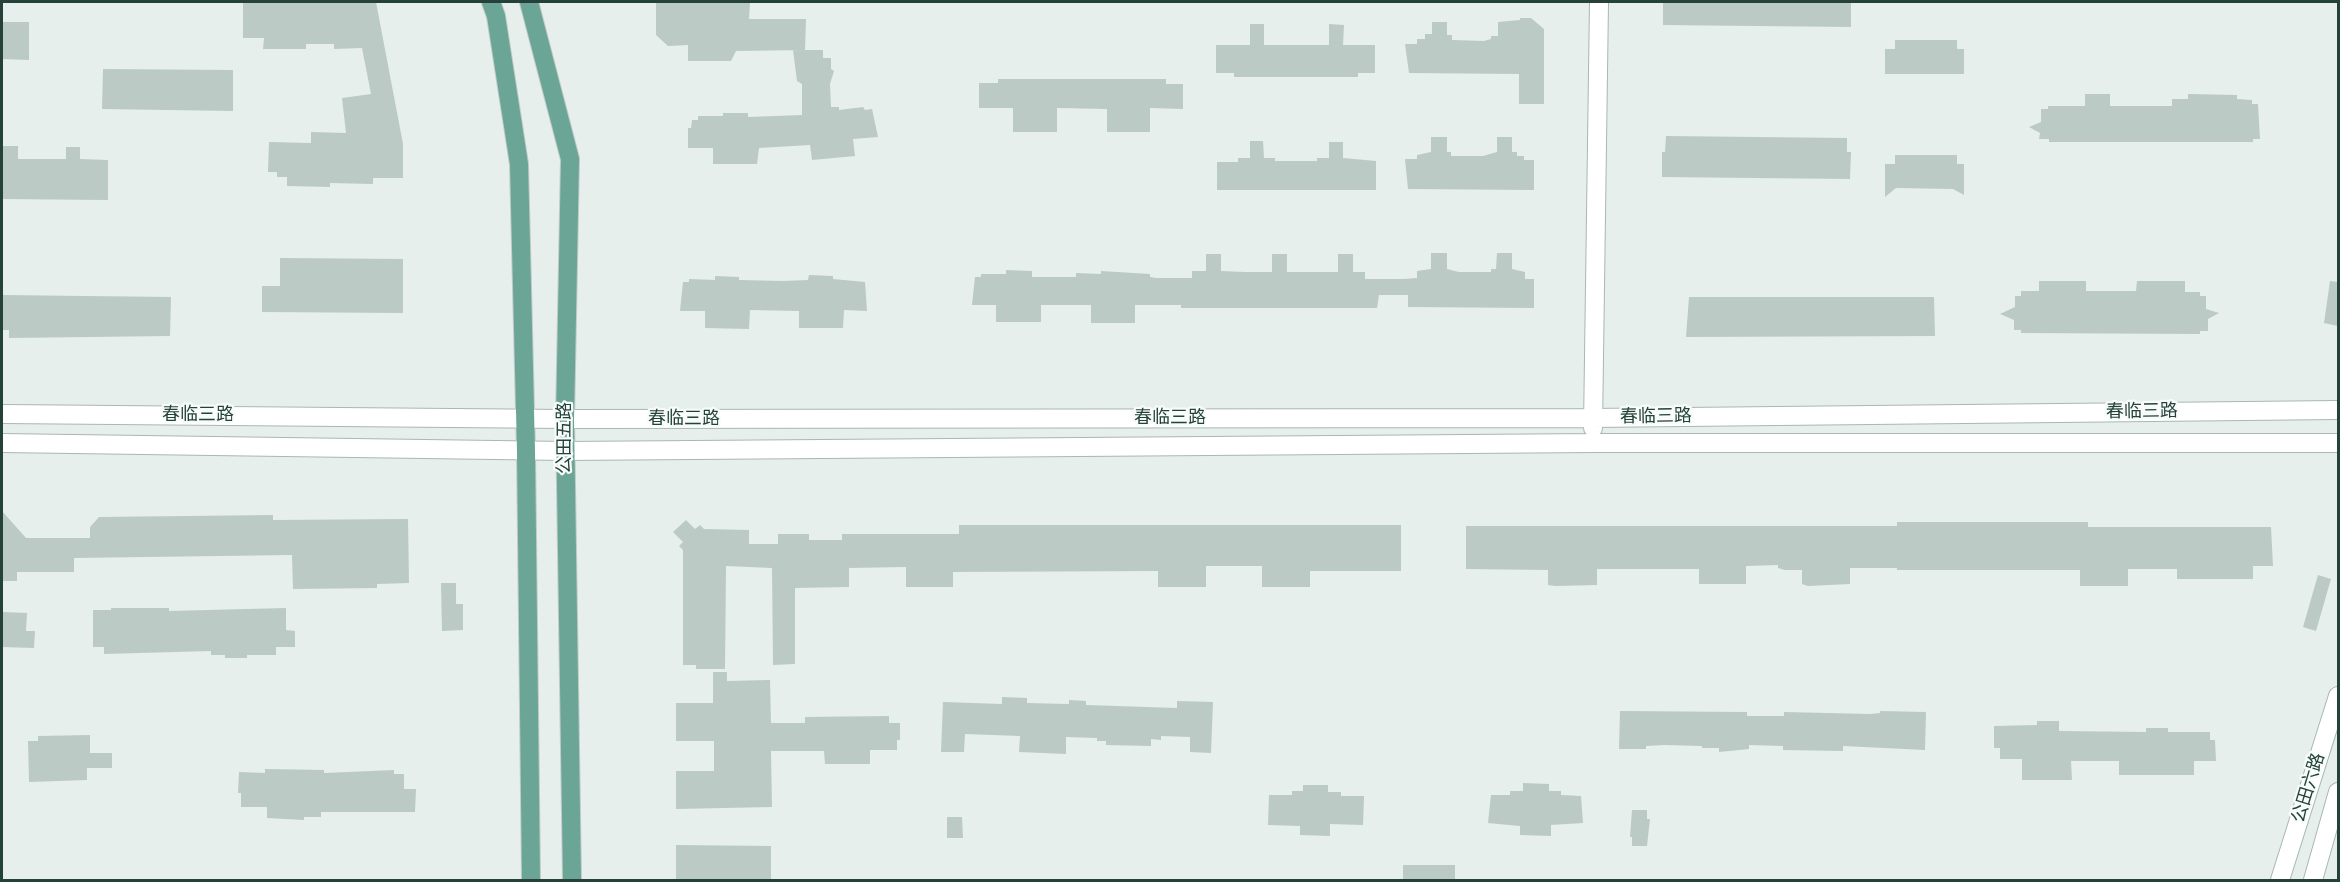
<!DOCTYPE html>
<html>
<head>
<meta charset="utf-8">
<style>
  body { margin:0 }
  #map { position:relative; width:2340px; height:882px; overflow:hidden; background:#e6efeb; font-family:Signika,sans-serif }
  canvas { display:block }
  .frame { position:absolute; inset:0; border:3px solid #24423a; pointer-events:none }
</style>
</head>
<body>
<div id="map">
<canvas width="2340" height="882"></canvas>
<div class="frame"></div>
</div>
<script>
const ctx = document.querySelector('canvas').getContext('2d');
ctx.lineJoin = 'round';
function fillPath(path, color) {
  ctx.fillStyle = color;
  ctx.fill(path, 'evenodd');
}
function poly(rows) {
  const path = new Path2D();
  for (const r of rows) {
    path.moveTo(r[0], r[1]);
    for (let i = 2; i < r.length; i += 2) path.lineTo(r[i], r[i + 1]);
  }
  return path;
}
function strokePath(path, color, width, dash) {
  ctx.strokeStyle = color;
  ctx.lineWidth = width;
  ctx.lineCap = dash ? 'butt' : 'round';
  ctx.setLineDash(dash || []);
  ctx.stroke(path);
}
function label(font, color, halo, rows, align = 'center') {
  ctx.font = font + ' Signika,"Noto Sans SC",sans-serif';
  ctx.lineWidth = 4.5;
  ctx.setLineDash([]);
  ctx.textBaseline = 'middle';
  ctx.strokeStyle = halo;
  ctx.fillStyle = color;
  for (const [text, x, y, turn = 0] of rows) {
    ctx.save();
    ctx.translate(x, y);
    ctx.rotate((+turn || 0) * Math.PI / 180);
    ctx.textAlign = isNaN(turn) ? turn : align;
    if (halo) ctx.strokeText(text, 0, 0);
    ctx.fillText(text, 0, 0);
    ctx.restore();
  }
}
fillPath(poly([
  [243,2,376,2,403,144,403,178,373,178,373,184,330,183,330,187,287,186,287,177,277,177,277,172,268,172,269,142,311,143,311,132,346,133,342,98,371,94,362,48,334,49,334,44,306,44,306,49,263,49,264,38,243,38],
  [656,2,750,2,749,19,806,19,805,50,736,51,731,61,688,61,688,45,668,46,656,35],
  [1663,2,1851,2,1851,27,1663,25],
  [1520,18,1531,18,1544,29,1544,104,1519,104,1519,74,1409,73,1405,44,1417,44,1417,39,1425,39,1425,34,1432,34,1432,22,1447,22,1447,35,1452,35,1452,40,1484,41,1491,39,1491,36,1498,36,1498,22,1520,20],
  [2,22,29,22,29,60,2,59],
  [1250,24,1264,24,1264,45,1329,45,1329,24,1344,25,1343,45,1375,45,1375,73,1358,73,1358,77,1234,77,1234,73,1216,73,1216,45,1250,45],
  [1895,40,1957,40,1957,49,1964,49,1964,74,1885,74,1885,49,1895,49],
  [793,50,823,50,823,58,831,58,831,69,834,71,830,84,831,107,839,107,839,110,863,107,865,110,872,109,878,137,853,139,855,156,812,160,810,145,759,148,757,164,713,164,713,148,688,148,688,128,691,128,692,120,698,120,698,116,723,116,723,113,748,113,748,117,802,115,802,84,797,81],
  [103,69,233,70,233,111,102,109],
  [998,79,1166,79,1166,84,1183,84,1183,109,1150,108,1150,132,1107,132,1107,109,1057,108,1057,132,1013,132,1013,108,979,108,979,83,998,83],
  [2085,94,2110,94,2110,106,2172,106,2172,99,2188,99,2188,94,2237,95,2237,99,2252,100,2252,104,2258,104,2260,139,2253,139,2253,142,2049,142,2049,139,2039,139,2040,133,2029,127,2041,122,2041,109,2048,109,2048,106,2085,106],
  [1666,136,1847,138,1847,152,1851,152,1850,179,1662,177,1662,152,1665,152],
  [1431,137,1447,137,1447,152,1451,152,1451,156,1483,156,1497,152,1497,137,1512,137,1512,152,1517,152,1517,156,1524,156,1524,160,1534,160,1534,190,1408,189,1405,159,1417,159,1417,155,1431,152],
  [1250,141,1263,141,1264,158,1275,158,1275,161,1317,161,1317,158,1329,158,1329,142,1343,142,1343,158,1376,161,1376,190,1217,190,1217,162,1238,162,1238,158,1250,158],
  [3,146,18,146,18,159,66,159,66,147,80,147,80,159,108,160,108,200,2,199],
  [1895,155,1957,155,1957,164,1964,164,1964,195,1953,189,1896,188,1885,197,1885,164,1895,164],
  [1431,253,1447,253,1447,269,1459,272,1491,272,1491,269,1496,269,1497,253,1512,253,1512,269,1525,272,1525,279,1534,279,1534,308,1408,307,1408,295,1379,295,1377,308,1181,308,1181,305,1135,305,1135,323,1091,323,1091,305,1041,305,1041,322,996,322,996,305,972,305,975,277,981,277,981,274,1006,274,1006,270,1032,271,1032,277,1076,277,1076,273,1101,274,1101,271,1150,274,1150,277,1157,278,1192,278,1192,271,1206,271,1206,254,1221,254,1221,271,1245,272,1272,272,1272,254,1287,254,1287,272,1338,272,1338,254,1353,254,1353,272,1365,272,1365,279,1404,279,1417,278,1417,271,1431,269],
  [280,258,403,259,403,313,262,312,262,286,280,286],
  [809,275,833,276,833,279,865,282,867,311,844,310,843,328,799,328,799,311,750,310,749,329,705,328,705,311,680,311,683,282,689,282,689,279,715,280,715,276,739,277,739,280,783,281,808,280],
  [2039,281,2086,281,2086,291,2136,291,2137,281,2185,281,2185,292,2200,292,2200,296,2206,296,2206,309,2219,313,2208,319,2208,331,2200,331,2200,334,2021,333,2021,330,2014,330,2014,320,2000,314,2015,307,2015,296,2021,296,2021,291,2039,291],
  [2330,281,2338,282,2338,326,2324,323],
  [2,295,171,297,170,336,9,338,9,330,2,330],
  [1689,297,1934,297,1935,336,1686,337],
  [2,511,26,538,90,538,90,527,99,517,273,515,273,520,408,519,409,583,377,584,377,588,293,589,292,555,74,558,74,572,17,572,17,581,2,581],
  [686,520,695,529,700,525,704,529,749,530,749,544,778,544,778,534,809,534,809,540,842,540,842,534,959,534,959,525,1401,525,1401,571,1310,571,1310,587,1262,587,1262,566,1206,566,1206,587,1158,587,1158,571,953,572,953,587,906,587,906,567,849,568,849,587,795,588,795,664,773,665,772,568,726,566,725,669,696,669,696,665,683,665,683,550,679,546,683,542,673,532],
  [1897,522,2088,522,2088,527,2271,527,2273,566,2253,566,2253,579,2177,579,2177,569,2128,569,2128,586,2080,586,2080,570,1897,570,1897,568,1850,568,1850,584,1808,586,1802,584,1802,570,1785,570,1778,568,1778,565,1746,566,1746,584,1699,584,1699,569,1597,569,1597,585,1555,586,1548,585,1548,570,1466,569,1466,526,1897,526],
  [2318,575,2331,579,2316,631,2303,627],
  [441,583,456,583,456,604,463,604,463,630,442,631],
  [111,608,169,608,169,611,286,608,286,630,295,631,295,647,276,647,276,655,247,655,247,658,225,658,225,655,211,655,211,651,104,654,104,647,93,647,93,610,111,610],
  [2,612,27,613,26,631,35,631,34,648,2,647],
  [713,672,727,672,727,681,770,680,771,723,805,723,805,717,889,716,889,723,900,723,900,740,897,740,897,750,870,750,870,764,825,764,824,751,771,751,772,807,676,809,676,771,714,771,714,741,676,741,676,703,713,703],
  [1002,697,1027,698,1027,703,1069,704,1069,700,1086,701,1086,705,1177,708,1177,701,1213,702,1211,753,1190,752,1190,737,1161,736,1161,740,1151,739,1151,746,1106,745,1106,741,1097,741,1097,738,1066,737,1066,754,1019,752,1020,736,965,734,964,752,941,752,943,702,1002,704],
  [1620,711,1747,712,1747,716,1784,716,1784,712,1871,714,1880,713,1880,711,1926,712,1925,750,1843,746,1843,751,1783,750,1783,746,1749,745,1749,749,1719,752,1719,748,1702,748,1702,746,1665,745,1646,746,1646,749,1619,749],
  [2037,721,2059,721,2059,731,2146,732,2146,728,2168,728,2168,732,2210,732,2210,740,2215,740,2216,761,2194,761,2194,775,2119,775,2119,761,2071,761,2072,780,2022,780,2022,759,2000,759,2000,748,1994,748,1994,726,2037,725],
  [90,735,90,753,112,753,112,768,87,768,87,780,29,782,28,741,38,741,38,736],
  [265,769,324,770,324,773,394,770,394,774,404,774,404,789,416,789,415,812,321,812,321,817,304,817,304,820,267,818,267,807,241,807,241,793,238,793,239,772,265,773],
  [1523,783,1549,784,1549,791,1561,791,1561,795,1581,796,1583,823,1551,825,1551,836,1520,835,1520,826,1488,823,1491,795,1510,795,1510,791,1523,791],
  [1303,785,1328,785,1328,792,1341,792,1341,796,1364,796,1363,825,1330,824,1330,836,1300,835,1300,826,1268,825,1269,795,1292,795,1292,791,1303,791],
  [1632,810,1647,810,1647,819,1650,819,1647,846,1632,846,1632,837,1630,837],
  [947,817,962,817,963,838,947,838],
  [676,845,771,846,771,880,676,880],
  [1403,865,1455,865,1455,880,1403,880]
]), '#bbcac4');
const minor = poly([
  [2,414,565,419,1591,418,2338,410],
  [1593,428,1599,2],
  [2,443,565,451,1595,443,2338,443],
  [2280,880,2338,696],
  [2313,880,2338,792]
]);
const major = poly([
  [491,2,496,16,519,164,526,451,531,880],
  [529,2,570,159,565,419,572,880]
]);
strokePath(minor, '#a8b8b2', 20);
strokePath(major, '#c2cac8', 20);
strokePath(minor, '#fff', 18);
strokePath(major, '#6aa596', 18);
label('18px', '#24423a', '#f7fbf9', [
  ["春临三路",2142,412,-1],
  ["春临三路",198,415],
  ["春临三路",1656,417,-1],
  ["春临三路",1170,418],
  ["春临三路",684,419],
  ["公田五路",565,438,-90],
  ["公田六路",2309,788,-73]
]);
</script>
</body>
</html>
